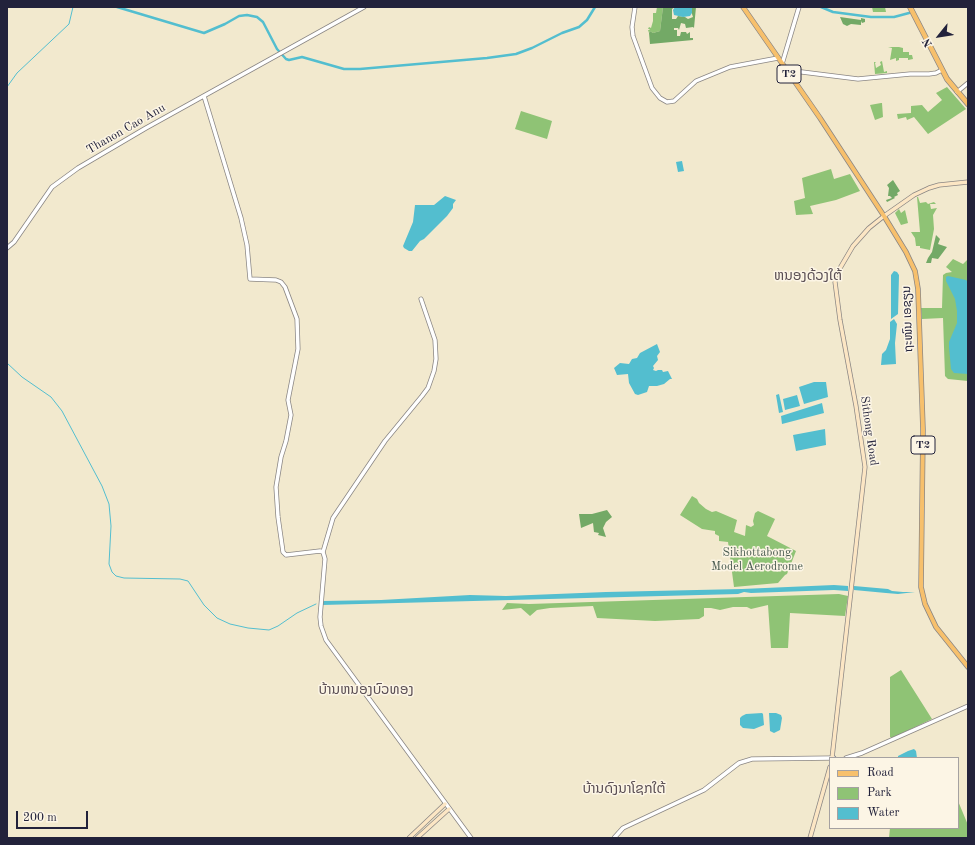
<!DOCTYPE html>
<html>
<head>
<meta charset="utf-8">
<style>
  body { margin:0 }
  #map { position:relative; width:975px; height:845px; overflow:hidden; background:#f2e9ce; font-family:"Old Standard TT",serif }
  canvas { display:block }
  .frame { position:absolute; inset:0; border:8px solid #22223b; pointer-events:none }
  .legend { position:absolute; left:829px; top:757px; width:130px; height:72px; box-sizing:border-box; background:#fcf5e5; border:1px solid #a5a1a1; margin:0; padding:5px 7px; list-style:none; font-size:12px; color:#22223b }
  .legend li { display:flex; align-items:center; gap:8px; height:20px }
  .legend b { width:20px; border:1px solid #a5a1a1 }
  .north { position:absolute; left:919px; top:16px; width:40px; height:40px; -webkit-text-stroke:3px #fcf5e5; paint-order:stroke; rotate:240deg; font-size:11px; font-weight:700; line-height:16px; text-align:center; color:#22223b }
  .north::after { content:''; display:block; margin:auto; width:14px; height:18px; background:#22223b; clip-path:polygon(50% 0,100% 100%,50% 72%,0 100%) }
  .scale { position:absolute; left:16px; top:811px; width:72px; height:18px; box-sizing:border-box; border:2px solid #22223b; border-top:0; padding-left:5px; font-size:12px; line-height:14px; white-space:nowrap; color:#22223b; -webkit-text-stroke:3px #fcf5e5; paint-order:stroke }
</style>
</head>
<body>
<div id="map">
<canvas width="975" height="845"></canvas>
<div class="frame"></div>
<ul class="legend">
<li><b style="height:5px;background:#f7c06c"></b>Road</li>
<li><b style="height:11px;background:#8fc375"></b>Park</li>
<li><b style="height:11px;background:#53becf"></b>Water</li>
</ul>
<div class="north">N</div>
<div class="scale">200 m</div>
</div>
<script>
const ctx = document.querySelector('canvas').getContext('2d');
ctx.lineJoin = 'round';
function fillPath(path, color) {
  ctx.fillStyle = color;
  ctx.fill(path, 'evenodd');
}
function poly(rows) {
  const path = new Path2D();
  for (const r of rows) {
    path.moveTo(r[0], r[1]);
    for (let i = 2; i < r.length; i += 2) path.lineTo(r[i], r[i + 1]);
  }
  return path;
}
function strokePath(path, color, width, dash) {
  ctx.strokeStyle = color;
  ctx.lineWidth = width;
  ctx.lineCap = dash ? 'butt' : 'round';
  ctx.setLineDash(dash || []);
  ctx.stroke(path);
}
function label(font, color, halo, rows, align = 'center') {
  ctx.font = font + ' "Old Standard TT","Noto Sans Lao",serif';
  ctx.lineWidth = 3;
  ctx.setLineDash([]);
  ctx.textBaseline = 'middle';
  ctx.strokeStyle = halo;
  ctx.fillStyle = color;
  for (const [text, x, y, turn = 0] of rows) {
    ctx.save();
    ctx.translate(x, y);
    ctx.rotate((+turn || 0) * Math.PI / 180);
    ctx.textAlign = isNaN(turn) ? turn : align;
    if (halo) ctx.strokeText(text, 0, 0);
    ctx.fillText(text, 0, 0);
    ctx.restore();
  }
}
fillPath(poly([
  [657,7,663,7,660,31,653,33,650,31,649,33,648,30,650,30,649,29,648,29,649,27,651,28,653,21,653,13,656,13],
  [872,7,885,7,886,12,873,12],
  [888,47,899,47,903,48,903,52,909,52,909,55,912,55,913,59,908,60,908,58,899,58,899,60,896,61,896,58,890,60,892,48],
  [882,61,884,72,887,71,887,73,875,74,874,62,876,62,875,63,876,68,881,65,880,62],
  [947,87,966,109,928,134,914,117,907,120,906,117,898,119,897,114,911,113,911,106,922,105,928,112,942,100,936,93],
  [881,103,882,103,883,117,875,120,870,105],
  [521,111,552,121,547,139,515,129],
  [831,169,834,179,850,174,860,191,836,200,810,206,813,214,796,215,794,201,805,198,802,178],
  [917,197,918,197,920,203,926,202,928,204,934,202,936,204,930,204,931,209,937,208,933,215,934,229,930,250,920,248,920,246,916,246,915,238,911,232,920,232],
  [899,209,901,213,905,210,908,223,901,225,895,213],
  [953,259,963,264,968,259,968,381,948,379,945,376,943,318,922,319,921,308,942,308,943,275,946,273,952,272,946,267],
  [692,496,697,499,699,503,706,509,712,512,716,511,737,520,734,532,745,536,746,525,751,527,754,525,753,521,755,513,758,511,775,519,767,536,796,551,787,574,785,575,778,583,734,587,728,542,719,541,719,536,715,534,715,531,702,529,680,515],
  [839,594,848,596,845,616,790,613,788,648,771,648,768,605,751,609,747,607,733,607,720,610,711,608,704,608,704,616,699,619,655,621,597,618,593,606,550,608,537,610,530,616,521,608,502,610,507,603,529,604],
  [901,670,932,719,892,738,890,737,890,677],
  [958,801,968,825,968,838,889,838,890,828,958,828]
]), '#8fc375');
fillPath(poly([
  [663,7,675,7,672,9,672,19,676,19,678,16,685,17,688,19,693,17,692,14,692,7,696,7,694,28,693,27,686,28,685,24,681,23,679,30,678,28,674,28,674,30,677,30,677,36,680,36,681,32,686,32,687,34,690,32,690,38,693,38,693,40,650,44,649,33,650,31,653,33,660,31],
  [840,17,861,20,861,18,865,19,865,22,862,23,861,21,861,25,851,24,847,26,843,24],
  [893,180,900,191,897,193,898,195,894,197,895,198,887,202,886,200,892,198,890,196,888,196,889,188,887,185],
  [936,235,940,239,938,244,947,247,938,259,932,258,931,263,926,263,928,258,932,252],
  [607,510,612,517,606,522,603,528,606,537,598,535,599,533,594,532,593,523,581,528,579,514,592,514]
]), '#73a966');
fillPath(poly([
  [675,7,692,7,692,13,690,16,683,17,674,15,673,10],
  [682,161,684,171,678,172,676,162],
  [445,196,456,200,453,204,453,208,447,216,424,239,420,241,412,251,409,251,404,248,403,246,413,222,415,205,434,205],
  [894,271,897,272,899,275,898,314,891,319,891,275],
  [948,276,966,280,968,282,968,374,954,373,951,369,949,347,949,342,957,323,957,311,955,299,946,281,946,277],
  [894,319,897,324,895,343,896,364,881,365,882,354,886,350,890,339,890,322],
  [657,344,660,352,657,356,658,360,653,366,654,368,653,370,656,371,658,370,662,370,663,372,668,371,672,379,670,379,664,384,657,386,649,386,647,392,638,395,635,394,629,383,628,374,617,375,614,368,620,363,629,364,632,359,637,358,640,353],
  [814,382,826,382,828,397,804,404,799,387],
  [779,394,783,412,779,413,776,395],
  [797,395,800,406,785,410,783,399],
  [822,403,824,413,782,424,781,416],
  [825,429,826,445,796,451,793,435],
  [834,585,848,586,848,591,834,590,751,593,744,592,738,594,322,605,323,601,381,600,470,595,506,596,606,592,742,589],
  [854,586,888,589,892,591,903,592,915,592,898,594,886,593,854,590],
  [762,713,763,714,764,725,754,729,743,728,740,725,740,718,742,716,746,714],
  [769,713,776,713,781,715,782,718,780,730,774,733,770,731],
  [914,749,916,751,917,758,898,758,898,756,908,751]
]), '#53becf');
strokePath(poly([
  [7,87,17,73,69,24,73,7],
  [7,363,22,377,51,397,62,411,102,486,109,504,111,526,109,564,112,572,116,576,124,578,180,579,188,581,204,605,217,618,230,624,248,628,269,630,278,626,297,613,316,604]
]), '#53becf', 1);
strokePath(poly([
  [117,7,204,33,225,24,239,16,247,15,257,17,263,22,277,49,286,59,289,60,302,57,344,69,360,69,487,58,516,54,532,48,562,33,579,27,587,20,595,7],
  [821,7,833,12,871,17,894,17,909,13]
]), '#53becf', 2.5);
const tertiary = poly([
  [635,7,632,27,633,36,652,88,660,98,667,102,674,101,696,81,730,67,778,58],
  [782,64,799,7],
  [786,70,858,79,910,74,929,74,936,73,942,70],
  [957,92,968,83],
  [204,96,241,218,247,245,250,279,276,280,281,282,285,287,297,319,298,349,288,400,291,415,286,441,281,457,276,487,278,517,283,552,286,555,320,551,323,552],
  [7,248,14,242,52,187,78,168,146,128,364,7],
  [421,299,435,340,436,359,434,371,428,388,422,396,385,441,333,518,323,552,325,559,320,617,321,626,326,640,471,838],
  [846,758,862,753,968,706],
  [614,838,623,828,704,790,739,763,752,759,834,758]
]);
const secondary = poly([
  [832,758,865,467,856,406,840,320,835,282,836,275,853,246,869,228,884,216,914,195,929,188,939,185,968,182],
  [409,838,445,804],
  [417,838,449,809],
  [810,838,830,767]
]);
const primary = poly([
  [743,7,820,118,884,216,906,252,915,271,918,289,923,430,921,587,925,604,936,627,968,667]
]);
const trunk = poly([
  [910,7,947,79,968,104]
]);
strokePath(tertiary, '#8a8684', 5);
strokePath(secondary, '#8a8684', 5);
strokePath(primary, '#8a8684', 5.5);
strokePath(trunk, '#8a8684', 6);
strokePath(tertiary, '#fff', 3.5);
strokePath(secondary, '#fce6c4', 3.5);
strokePath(primary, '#f7c06c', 4);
strokePath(trunk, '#f7c06c', 4.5);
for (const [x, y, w] of [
  [789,74,24],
  [923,445,24]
]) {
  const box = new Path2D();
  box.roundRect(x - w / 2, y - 9, w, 18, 3);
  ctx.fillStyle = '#fcf5e5';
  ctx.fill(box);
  strokePath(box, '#22223b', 1);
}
label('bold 11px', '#22223b', null, [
  ["T2",789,74],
  ["T2",923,445]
]);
label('12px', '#22223b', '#fcf5e5', [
  ["Thanon Cao Anu",126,129,-30],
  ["ຖະໜົນ ເອຊຽນ",908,319,-92],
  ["Sithong Road",869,431,82]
]);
label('12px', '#485a4f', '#fcf5e5', [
  ["Sikhottabong",757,553],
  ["Model Aerodrome",757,567]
]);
label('14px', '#5b4f54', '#fcf5e5', [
  ["ຫນອງດ້ວງໃຕ້",808,276],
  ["ບ້ານຫນອງບົວທອງ",366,690],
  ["ບ້ານດົງນາໂຊກໃຕ້",624,789]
]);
</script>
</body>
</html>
